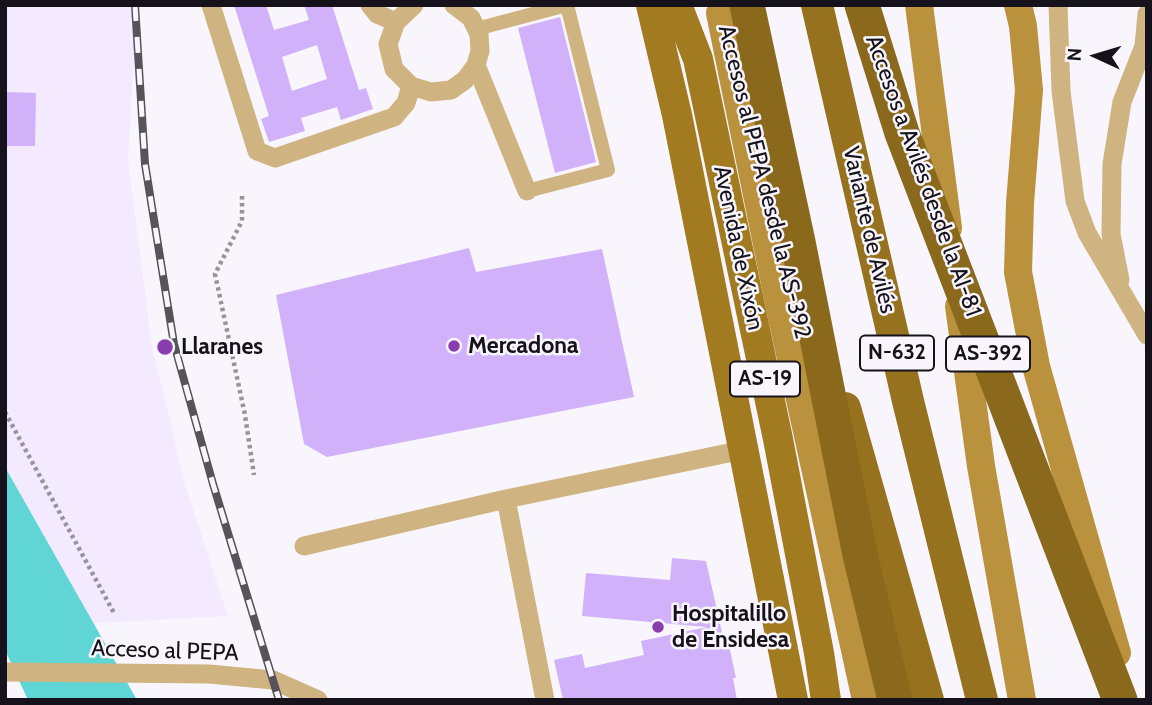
<!DOCTYPE html>
<html>
<head>
<meta charset="utf-8">
<style>
  body { margin:0 }
  #map { position:relative; width:1152px; height:705px; overflow:hidden; background:#f8f6fc; font-family:Cabin,sans-serif }
  canvas { display:block }
  .frame { position:absolute; inset:0; border:7px solid #16121b; pointer-events:none }
  .north { position:absolute; left:1061px; top:21px; width:70px; height:70px; -webkit-text-stroke:5px #f8f6fc; paint-order:stroke; rotate:274deg; font-size:19px; font-weight:700; line-height:28px; text-align:center; color:#16121b }
  .north::after { content:''; display:block; margin:auto; width:24px; height:32px; background:#16121b; clip-path:polygon(50% 0,100% 100%,50% 72%,0 100%) }
</style>
</head>
<body>
<div id="map">
<canvas width="1152" height="705"></canvas>
<div class="frame"></div>
<div class="north">N</div>
</div>
<script>
const ctx = document.querySelector('canvas').getContext('2d');
ctx.lineJoin = 'round';
function fillPath(path, color) {
  ctx.fillStyle = color;
  ctx.fill(path, 'evenodd');
}
function poly(rows) {
  const path = new Path2D();
  for (const r of rows) {
    path.moveTo(r[0], r[1]);
    for (let i = 2; i < r.length; i += 2) path.lineTo(r[i], r[i + 1]);
  }
  return path;
}
function strokePath(path, color, width, dash) {
  ctx.strokeStyle = color;
  ctx.lineWidth = width;
  ctx.lineCap = dash ? 'butt' : 'round';
  ctx.setLineDash(dash || []);
  ctx.stroke(path);
}
function label(font, color, halo, rows, align = 'center') {
  ctx.font = font + ' Cabin,sans-serif';
  ctx.lineWidth = 5;
  ctx.setLineDash([]);
  ctx.textBaseline = 'middle';
  ctx.strokeStyle = halo;
  ctx.fillStyle = color;
  for (const [text, x, y, turn = 0] of rows) {
    ctx.save();
    ctx.translate(x, y);
    ctx.rotate((+turn || 0) * Math.PI / 180);
    ctx.textAlign = isNaN(turn) ? turn : align;
    if (halo) ctx.strokeText(text, 0, 0);
    ctx.fillText(text, 0, 0);
    ctx.restore();
  }
}
fillPath(poly([
  [5,5,137,5,128,160,152,346,186,487,228,616,5,628]
]), '#f3eaff');
fillPath(poly([
  [5,467,22,497,137,700,28,700,5,650]
]), '#5fd5d6');
fillPath(poly([
  [234,5,266,5,274,30,309,20,304,5,332,5,359,90,366,88,373,109,341,120,337,107,301,118,305,131,269,142,261,119,269,116],
  [317,45,327,79,292,91,282,57],
  [560,17,596,162,555,173,518,28],
  [5,92,36,93,35,146,5,146],
  [469,248,476,272,602,249,634,397,327,457,304,444,276,295],
  [672,558,706,561,723,637,727,636,736,678,733,678,737,700,563,700,554,660,582,654,585,668,644,655,641,641,707,627,582,616,586,573,670,580]
]), '#d1b1fa');
strokePath(poly([
  [242,196,242,221,215,274,245,415,254,475],
  [5,412,114,613]
]), '#96949b', 4.5, [3.5, 3.5]);
strokePath(poly([
  [476,29,567,5,608,170,527,191]
]), '#cfb380', 14);
strokePath(poly([
  [211,5,257,151,275,158,394,117,406,103,411,86],
  [370,5,377,14,396,22],
  [414,5,396,22,388,44,394,69,411,86,431,92,451,90,465,80,476,65,480,51,479,34,471,18,454,5],
  [1058,5,1061,91,1075,201,1087,233,1147,335],
  [476,65,527,191],
  [1120,280,1111,234,1112,164,1122,102,1144,46,1147,14],
  [506,499,545,700],
  [304,546,506,499,743,450],
  [5,672,209,674,273,680,318,700]
]), '#cfb380', 19);
strokePath(poly([
  [919,5,948,228],
  [1018,5,1023,26,1029,90,1020,203,1018,272,1036,366,1117,653],
  [720,13,780,308,866,700],
  [959,306,981,466,1022,700]
]), '#ba913c', 28);
strokePath(poly([
  [651,5,677,115,793,700],
  [677,5,698,59,778,439,819,653,826,700]
]), '#a27a20', 30);
strokePath(poly([
  [817,5,908,401,982,700],
  [845,408,928,700]
]), '#96711e', 32);
strokePath(poly([
  [747,5,798,242,860,555,895,700],
  [862,5,902,133,1120,700]
]), '#8a681c', 35);
const rail = poly([
  [135,5,145,164,174,344,213,484,279,700]
]);
strokePath(rail, '#57535b', 8);
strokePath(rail, '#f8f6fc', 5, [16]);
for (const [x, y, r, color] of [
  [454,346,7,"#893eaf"],
  [165,347,9,"#893eaf"],
  [658,627,7,"#893eaf"]
]) {
  const dot = new Path2D();
  dot.arc(x, y, r, 0, 2 * Math.PI);
  ctx.fillStyle = color;
  ctx.fill(dot);
  strokePath(dot, '#f8f6fc', 2.5);
}
for (const [x, y, w] of [
  [897,353,74],
  [988,354,84],
  [765,379,70]
]) {
  const box = new Path2D();
  box.roundRect(x - w / 2, y - 17.5, w, 35, 5);
  ctx.fillStyle = '#f8f6fc';
  ctx.fill(box);
  strokePath(box, '#16121b', 2);
}
label('bold 21px', '#16121b', null, [
  ["N-632",897,353],
  ["AS-392",988,354],
  ["AS-19",765,379]
]);
label('23px', '#16121b', '#f8f6fc', [
  ["Accesos a Avilés desde la AI-81",923,176,70],
  ["Accesos al PEPA desde la AS-392",764,182,76],
  ["Variante de Avilés",869,230,77],
  ["Avenida de Xixón",738,248,78],
  ["Acceso al PEPA",165,651,2]
]);
label('bold 23px', '#16121b', '#f8f6fc', [
  ["Mercadona",468,346],
  ["Llaranes",181,347],
  ["Hospitalillo",672,614],
  ["de Ensidesa",672,640]
], 'left');
</script>
</body>
</html>
